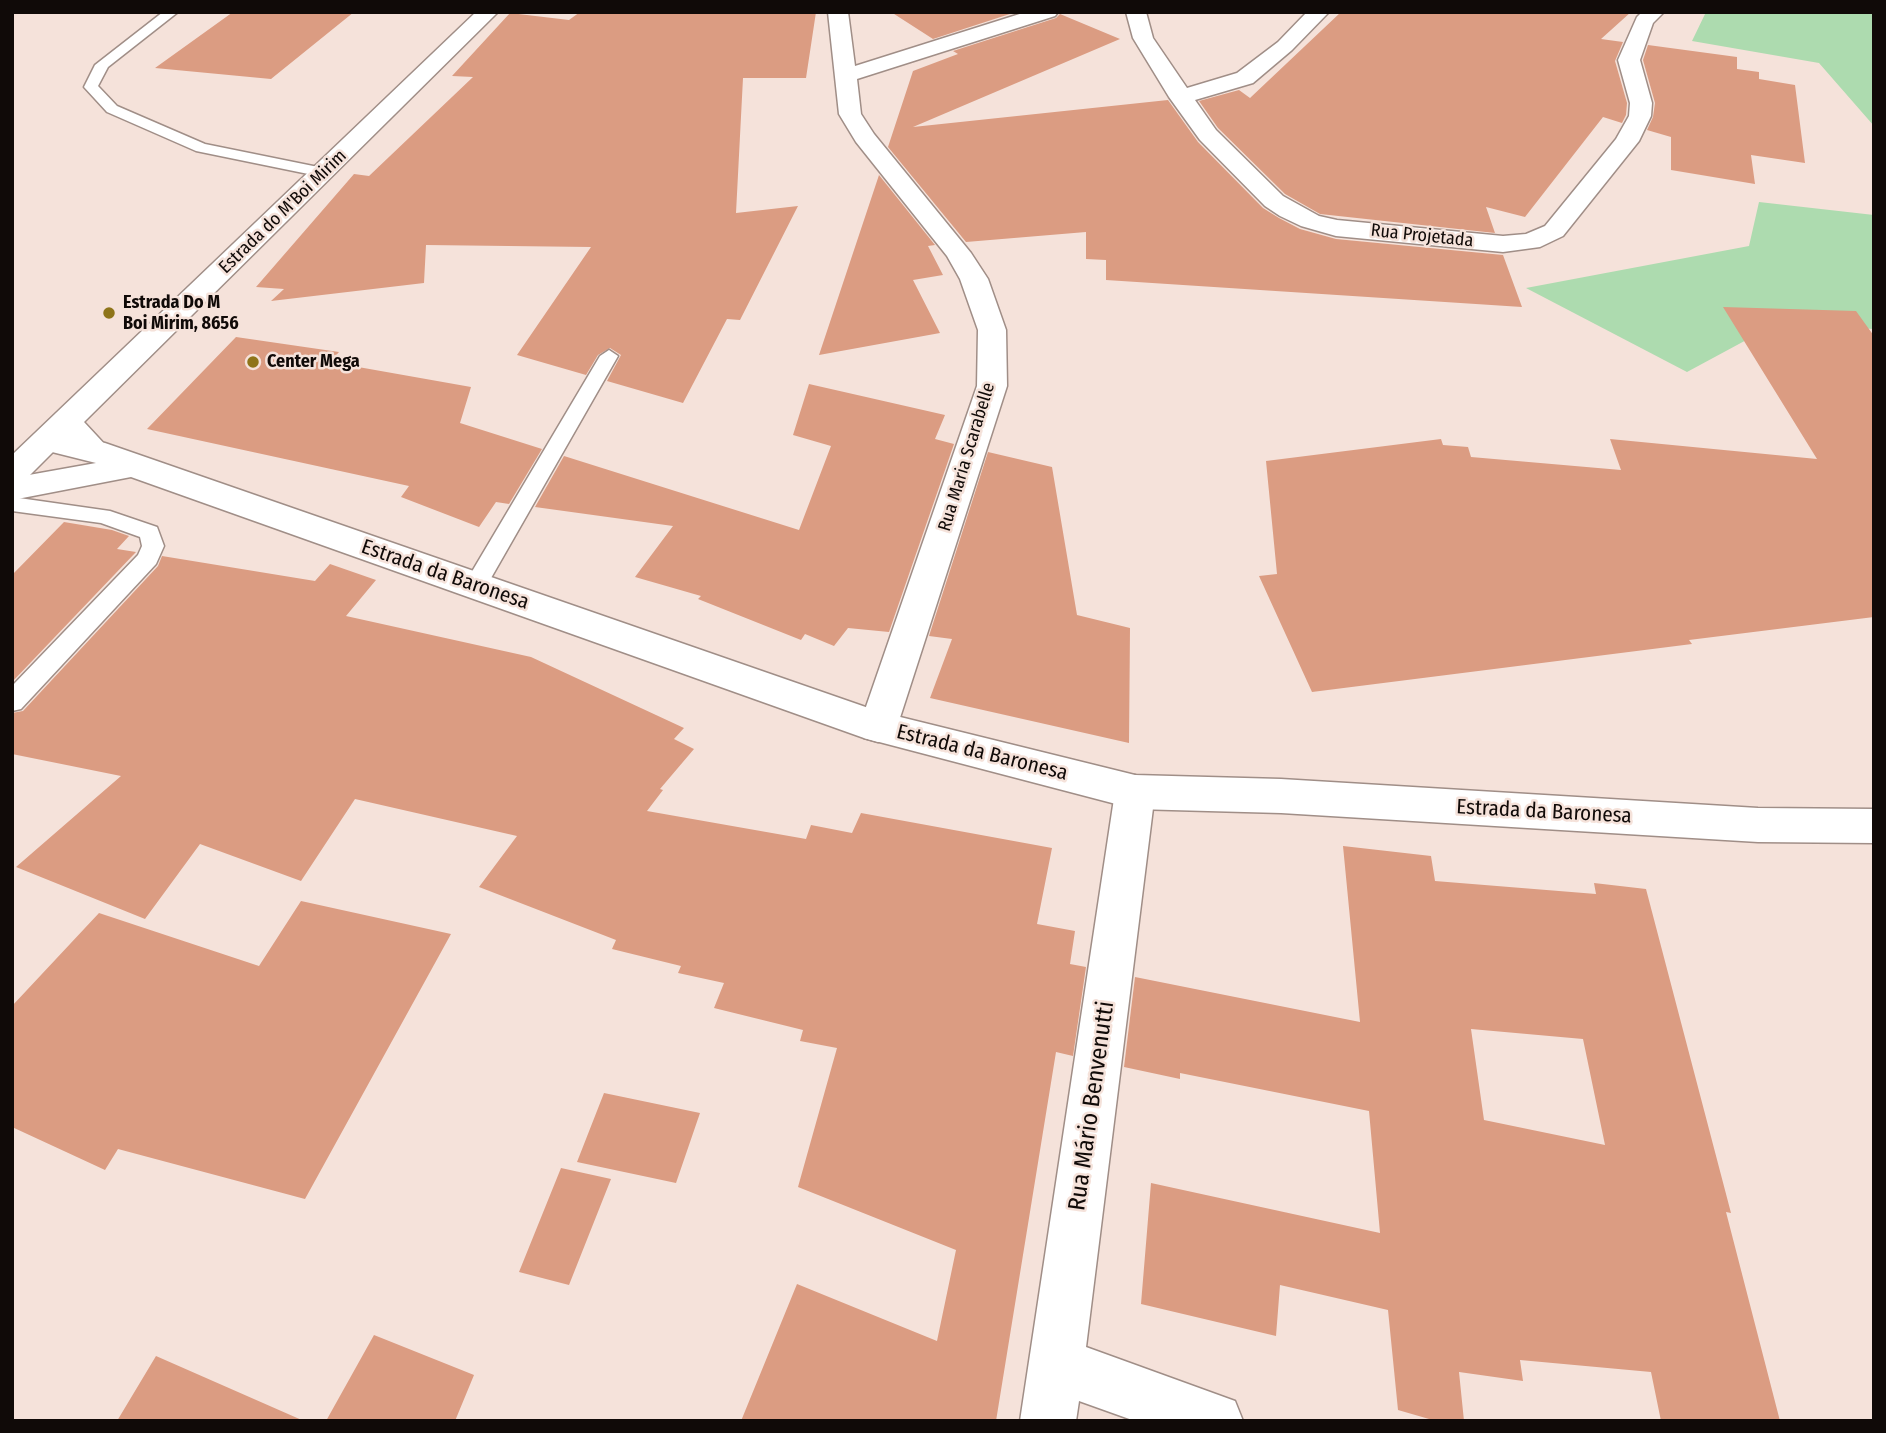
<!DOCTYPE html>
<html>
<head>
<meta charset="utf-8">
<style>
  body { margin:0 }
  #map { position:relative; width:1886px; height:1433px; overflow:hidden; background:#f5e2da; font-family:"Fira Sans Condensed",sans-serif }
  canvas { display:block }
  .frame { position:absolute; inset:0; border:14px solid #100a08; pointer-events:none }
</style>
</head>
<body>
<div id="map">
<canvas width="1886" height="1433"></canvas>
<div class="frame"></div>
</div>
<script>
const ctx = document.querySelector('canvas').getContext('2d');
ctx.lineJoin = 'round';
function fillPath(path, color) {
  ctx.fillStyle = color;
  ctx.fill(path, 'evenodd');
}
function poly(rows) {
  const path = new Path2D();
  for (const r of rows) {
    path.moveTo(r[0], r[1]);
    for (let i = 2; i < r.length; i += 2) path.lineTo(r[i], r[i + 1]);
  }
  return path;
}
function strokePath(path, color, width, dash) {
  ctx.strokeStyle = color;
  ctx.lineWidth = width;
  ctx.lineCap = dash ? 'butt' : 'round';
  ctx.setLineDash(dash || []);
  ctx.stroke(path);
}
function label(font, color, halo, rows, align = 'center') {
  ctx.font = font + ' "Fira Sans Condensed",sans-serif';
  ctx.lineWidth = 5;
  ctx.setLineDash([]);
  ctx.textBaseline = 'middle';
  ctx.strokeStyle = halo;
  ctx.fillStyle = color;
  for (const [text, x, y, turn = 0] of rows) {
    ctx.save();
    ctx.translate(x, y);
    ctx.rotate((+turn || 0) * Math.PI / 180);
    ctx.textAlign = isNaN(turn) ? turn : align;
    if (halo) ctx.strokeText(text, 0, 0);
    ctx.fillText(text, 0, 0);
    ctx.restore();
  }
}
fillPath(poly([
  [1706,12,1874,12,1874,126,1819,63,1692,41],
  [1759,202,1874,215,1874,329,1776,324,1687,372,1526,288,1749,246]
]), '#addbaf');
fillPath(poly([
  [233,12,354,12,271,79,155,68],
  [580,12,816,12,806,78,743,78,736,213,798,206,740,320,727,319,683,403,607,381,621,355,610,348,598,355,586,375,517,355,591,247,426,245,424,283,271,301,284,289,256,287,354,174,369,176,473,77,452,76,510,13,569,20],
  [891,12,1016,12,933,39],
  [1341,12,1631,12,1601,39,1623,42,1615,61,1627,103,1626,115,1622,123,1603,117,1525,217,1486,207,1495,233,1320,214,1285,194,1218,128,1199,101,1239,90,1250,98],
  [1060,14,1120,39,913,127,1168,100,1198,142,1263,208,1279,218,1300,229,1336,239,1503,255,1522,307,1106,280,1106,260,1086,259,1086,232,966,242,888,147,913,71,958,54,953,51,1056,18],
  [1648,45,1737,57,1737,69,1759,72,1759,79,1795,85,1805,163,1751,155,1755,184,1671,170,1671,137,1647,130,1653,117,1655,103,1643,60],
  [879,175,935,245,928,246,943,275,913,280,940,333,819,355],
  [1723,307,1856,311,1874,336,1874,617,1689,640,1692,644,1312,692,1259,576,1277,574,1266,461,1441,439,1443,445,1468,447,1471,457,1621,470,1610,439,1817,459],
  [236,337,339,352,330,362,471,387,460,423,542,449,509,504,496,502,479,527,401,497,409,486,147,429],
  [809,384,945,415,935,439,954,444,889,632,848,628,834,646,805,634,801,640,698,599,701,596,635,577,673,526,535,507,564,456,799,530,831,446,793,435],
  [988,452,1052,467,1077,615,1130,628,1129,743,930,698,952,639,929,636],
  [64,522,112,530,129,536,117,549,136,552,12,682,12,575],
  [162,556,315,581,330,564,376,580,346,616,531,657,684,728,674,739,694,749,660,789,663,790,647,811,806,839,811,825,852,833,861,813,1052,848,1037,924,1075,931,1070,964,1086,967,1073,1056,1056,1052,996,1421,741,1421,797,1284,937,1341,956,1250,798,1187,837,1048,800,1041,803,1030,714,1008,724,983,678,973,681,966,612,949,616,940,479,887,517,836,355,799,301,881,200,844,145,919,16,867,121,776,12,754,12,713,23,711,158,566],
  [1343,846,1431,856,1435,881,1596,894,1594,883,1646,889,1731,1213,1726,1212,1780,1421,1661,1421,1651,1372,1520,1360,1523,1381,1459,1372,1464,1421,1436,1421,1398,1410,1388,1310,1280,1285,1276,1336,1141,1304,1151,1183,1380,1233,1369,1111,1180,1073,1180,1079,1124,1067,1135,977,1360,1022],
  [1471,1029,1583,1039,1605,1145,1484,1120],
  [301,901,451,934,305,1199,118,1149,105,1170,12,1127,12,1006,99,913,259,966],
  [604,1093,700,1113,676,1183,577,1162],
  [561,1168,611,1179,569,1285,519,1272],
  [374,1335,474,1375,455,1421,326,1421],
  [156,1356,304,1421,117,1421]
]), '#db9c82');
const service = poly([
  [163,12,178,12,108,67,98,86,117,106,205,144,328,169,331,172,328,175,323,177,196,151,107,112,84,87,95,65,163,12],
  [609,350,618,356,483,592,475,594,467,592,464,586,467,580,600,356,609,350],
  [12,497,110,511,157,527,164,546,156,564,21,709,12,711,12,686,138,555,142,546,140,537,101,523,12,511,12,497]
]);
const minor = poly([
  [828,12,848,12,855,66,1026,12,1058,12,1055,16,857,79,861,114,874,134,971,253,988,279,1006,330,1007,386,897,727,892,738,878,742,864,738,859,727,977,386,978,330,960,279,947,256,856,142,839,114,828,12],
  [1126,12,1146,12,1153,38,1187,88,1237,73,1278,42,1307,12,1329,12,1292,50,1253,83,1195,100,1216,130,1283,196,1319,216,1337,220,1503,236,1526,234,1545,226,1616,139,1629,116,1630,103,1618,60,1637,17,1642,12,1664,12,1653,23,1640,60,1652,103,1651,116,1639,141,1563,236,1540,247,1503,252,1336,236,1301,226,1280,216,1265,206,1200,140,1169,97,1133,38,1126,12],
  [1135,775,1149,780,1155,792,1086,1347,1235,1401,1243,1421,1135,1421,1079,1401,1076,1421,1020,1421,1115,792,1121,780,1135,775]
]);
const secondary = poly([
  [47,431,105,443,880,712,1135,775,1281,779,1758,808,1874,809,1874,843,1758,842,1281,813,1135,809,864,738,131,477,12,500,12,478,96,463,36,448,31,441,36,434,47,431]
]);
const primary = poly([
  [476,12,498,12,84,422,110,450,105,457,94,460,83,457,66,439,23,482,12,485,12,455,476,12]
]);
strokePath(service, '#a08e87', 3);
strokePath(minor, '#a08e87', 3);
strokePath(secondary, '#a08e87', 3);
strokePath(primary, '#a08e87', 3);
fillPath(service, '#fff');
fillPath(minor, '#fff');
fillPath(secondary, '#fff');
fillPath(primary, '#fff');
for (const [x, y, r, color] of [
  [109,313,7,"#8e7419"],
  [253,362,7,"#8e7419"]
]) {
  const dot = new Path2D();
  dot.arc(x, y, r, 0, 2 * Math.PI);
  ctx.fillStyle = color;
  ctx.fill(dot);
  strokePath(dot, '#f5e2da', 2.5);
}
label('18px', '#100a08', '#f5e2da', [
  ["Estrada do M'Boi Mirim",283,212,-44],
  ["Rua Projetada",1422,236,6],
  ["Rua Maria Scarabelle",967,457,-73]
]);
label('bold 18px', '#100a08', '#f5e2da', [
  ["Estrada Do M",123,303],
  ["Boi Mirim, 8656",123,324],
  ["Center Mega",267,362]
], 'left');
label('21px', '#100a08', '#f5e2da', [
  ["Estrada da Baronesa",445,575,19],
  ["Estrada da Baronesa",982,753,14],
  ["Estrada da Baronesa",1544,812,3]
]);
label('24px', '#100a08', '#f5e2da', [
  ["Rua Mário Benvenutti",1092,1106,-82]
]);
</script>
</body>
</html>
